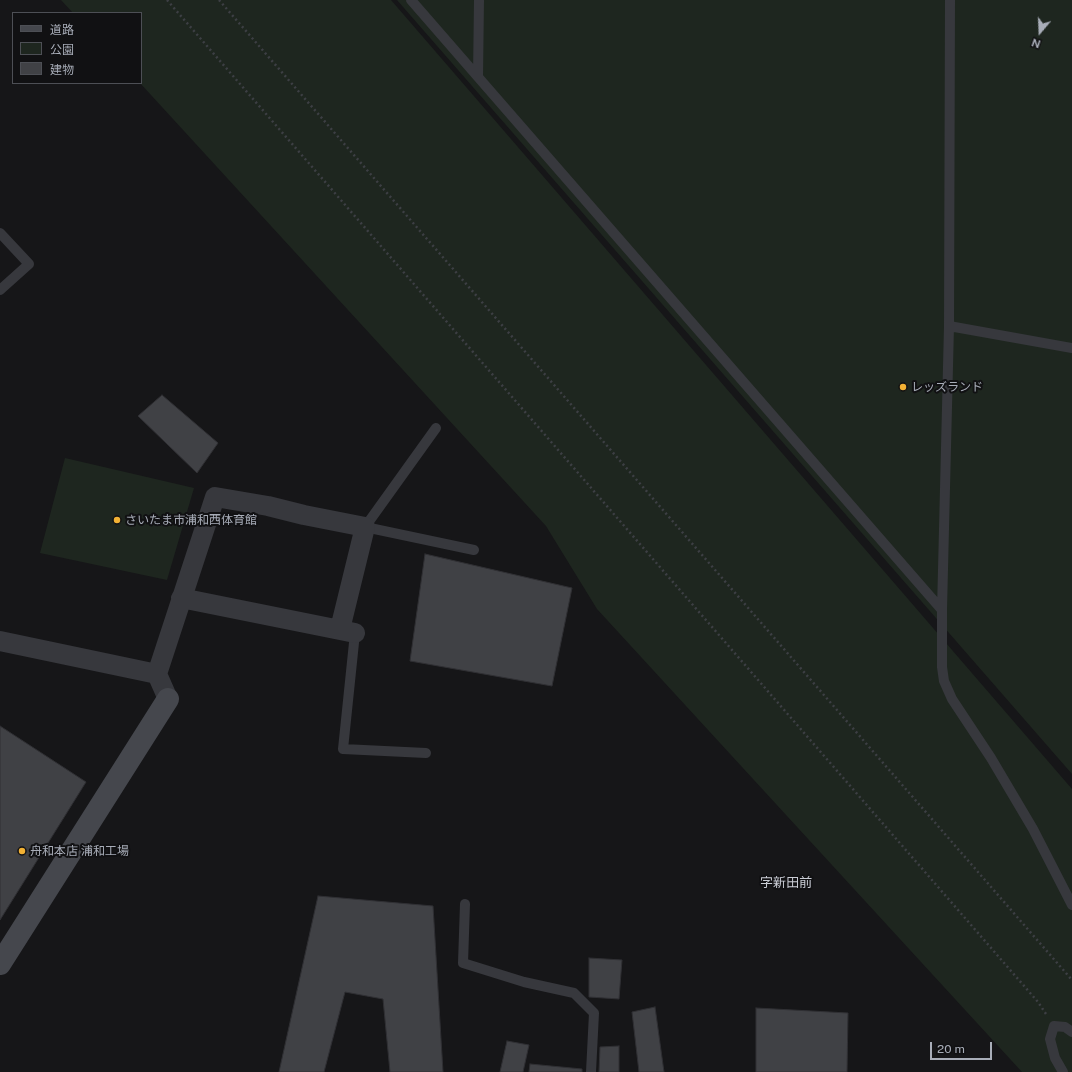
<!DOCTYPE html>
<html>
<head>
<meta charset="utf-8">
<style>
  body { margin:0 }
  #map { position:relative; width:1072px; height:1072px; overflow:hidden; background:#161618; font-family:"Public Sans","Noto Sans JP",sans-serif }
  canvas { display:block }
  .legend { position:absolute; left:12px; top:12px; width:130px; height:72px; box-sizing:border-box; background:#111113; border:1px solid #4d4f55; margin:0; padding:5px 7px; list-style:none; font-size:12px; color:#a8adb8 }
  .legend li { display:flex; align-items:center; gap:8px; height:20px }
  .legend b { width:20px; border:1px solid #4d4f55 }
  .north { position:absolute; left:1020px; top:12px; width:40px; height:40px; -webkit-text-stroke:3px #111113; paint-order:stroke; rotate:199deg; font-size:11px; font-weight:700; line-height:16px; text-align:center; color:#a8adb8 }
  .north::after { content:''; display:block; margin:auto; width:14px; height:18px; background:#a8adb8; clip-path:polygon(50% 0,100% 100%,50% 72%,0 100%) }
  .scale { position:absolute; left:930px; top:1042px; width:62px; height:18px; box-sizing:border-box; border:2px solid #a8adb8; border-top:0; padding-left:5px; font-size:12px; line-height:14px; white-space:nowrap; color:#a8adb8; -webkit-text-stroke:3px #111113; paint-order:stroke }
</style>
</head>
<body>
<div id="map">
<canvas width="1072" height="1072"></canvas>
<ul class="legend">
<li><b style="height:5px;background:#45474d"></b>道路</li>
<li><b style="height:11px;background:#1e261f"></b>公園</li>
<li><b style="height:11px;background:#404145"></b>建物</li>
</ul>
<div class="north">N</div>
<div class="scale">20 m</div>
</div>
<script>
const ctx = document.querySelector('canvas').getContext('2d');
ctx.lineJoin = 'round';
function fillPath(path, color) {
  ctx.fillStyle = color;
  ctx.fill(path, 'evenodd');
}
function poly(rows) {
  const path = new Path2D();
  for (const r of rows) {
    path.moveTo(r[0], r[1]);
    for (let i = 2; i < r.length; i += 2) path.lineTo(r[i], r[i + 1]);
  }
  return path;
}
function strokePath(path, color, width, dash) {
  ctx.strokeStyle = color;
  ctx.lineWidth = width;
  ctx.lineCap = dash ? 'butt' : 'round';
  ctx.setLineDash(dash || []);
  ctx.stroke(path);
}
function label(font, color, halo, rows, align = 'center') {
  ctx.font = font + ' "Public Sans","Noto Sans JP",sans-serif';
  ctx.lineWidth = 4;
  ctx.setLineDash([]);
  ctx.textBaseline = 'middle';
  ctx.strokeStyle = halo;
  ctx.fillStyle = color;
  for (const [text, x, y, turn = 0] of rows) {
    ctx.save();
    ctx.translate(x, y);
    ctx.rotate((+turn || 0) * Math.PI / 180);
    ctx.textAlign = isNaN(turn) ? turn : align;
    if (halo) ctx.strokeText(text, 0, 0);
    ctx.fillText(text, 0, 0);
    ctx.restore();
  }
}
fillPath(poly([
  [61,0,391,0,1072,789,1072,1072,1022,1072,597,609,546,526,140,83,141,13,73,13],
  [397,0,1072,0,1072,774],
  [65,458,194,488,167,580,40,553]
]), '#1e261f');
const building = poly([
  [162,395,218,443,197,473,138,416,162,395],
  [425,554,572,588,552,686,410,661,425,554],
  [0,726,86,782,0,920,0,726],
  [318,896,433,906,443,1072,390,1072,383,999,345,992,324,1072,279,1072,318,896],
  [589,958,622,960,619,999,589,997,589,958],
  [655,1007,664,1072,639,1072,632,1012,655,1007],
  [756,1008,848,1013,847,1072,756,1072,756,1008],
  [507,1041,529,1045,523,1072,500,1072,507,1041],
  [619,1046,619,1072,599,1072,600,1047,619,1046],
  [530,1064,582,1069,582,1072,529,1072,530,1064]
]);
fillPath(building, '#404145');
strokePath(building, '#303034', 1);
strokePath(poly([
  [167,0,1038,1002,1046,1014],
  [219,0,1072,980]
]), '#3d3f44', 2.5, [2, 3]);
strokePath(poly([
  [411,0,478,77],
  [479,0,478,77,942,610],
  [950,0,949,326,942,610,942,667,944,681,952,699,991,758,1033,829,1072,905],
  [0,233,29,264,0,290],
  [949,326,1072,348],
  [436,428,365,527,474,550],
  [355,633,343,749,426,753],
  [465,904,463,963,524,982,574,993,594,1013,591,1072],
  [1063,1072,1055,1058,1050,1039,1054,1026,1065,1027,1072,1032]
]), '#37383d', 10);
strokePath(poly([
  [181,598,355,633],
  [0,641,157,674,168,699],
  [157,674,215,497,268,506,304,515,365,527,340,629]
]), '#37383d', 20);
strokePath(poly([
  [0,964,168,699]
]), '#45474d', 22);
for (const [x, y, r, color] of [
  [903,387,4,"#f2b134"],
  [117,520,4,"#f2b134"],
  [22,851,4,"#f2b134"]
]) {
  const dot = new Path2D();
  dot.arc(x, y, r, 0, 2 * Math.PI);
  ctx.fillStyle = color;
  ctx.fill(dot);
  strokePath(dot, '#111113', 1.5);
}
label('12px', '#a8adb8', '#111113', [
  ["レッズランド",911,387],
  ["さいたま市浦和西体育館",125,520],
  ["舟和本店 浦和工場",30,851]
], 'left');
label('13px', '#c9ccd4', '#111113', [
  ["字新田前",786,883]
]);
</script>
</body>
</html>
